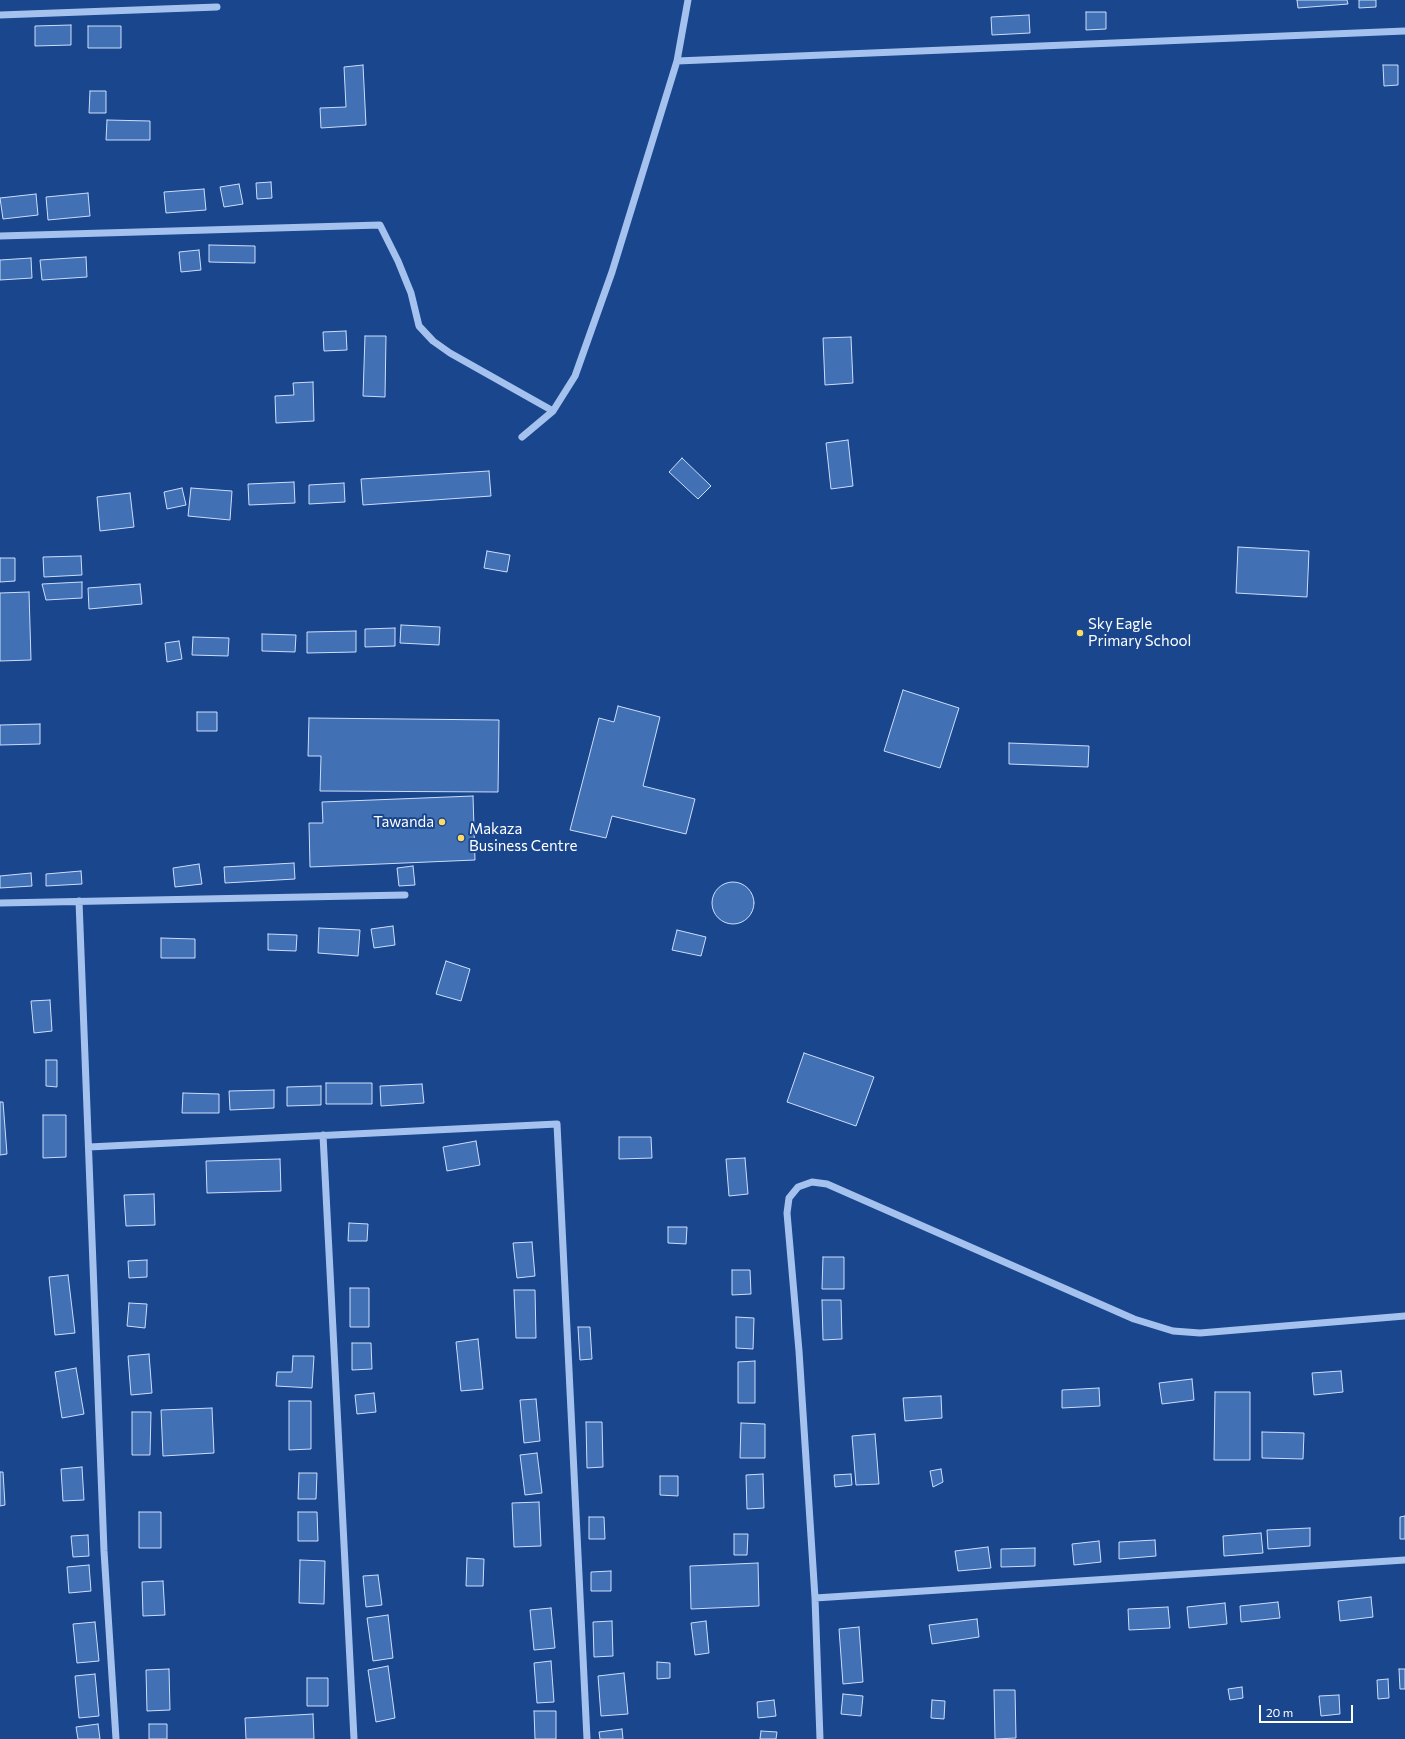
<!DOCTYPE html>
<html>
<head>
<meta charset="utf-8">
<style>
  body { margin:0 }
  #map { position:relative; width:1405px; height:1739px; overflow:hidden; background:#19468d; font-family:Commissioner,sans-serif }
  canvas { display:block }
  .scale { position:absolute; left:1259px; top:1705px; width:94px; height:18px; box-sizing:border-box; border:2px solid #fff; border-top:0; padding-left:5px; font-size:12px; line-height:14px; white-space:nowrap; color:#fff; -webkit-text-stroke:3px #19468d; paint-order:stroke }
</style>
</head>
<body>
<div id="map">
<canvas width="1405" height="1739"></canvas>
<div class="scale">20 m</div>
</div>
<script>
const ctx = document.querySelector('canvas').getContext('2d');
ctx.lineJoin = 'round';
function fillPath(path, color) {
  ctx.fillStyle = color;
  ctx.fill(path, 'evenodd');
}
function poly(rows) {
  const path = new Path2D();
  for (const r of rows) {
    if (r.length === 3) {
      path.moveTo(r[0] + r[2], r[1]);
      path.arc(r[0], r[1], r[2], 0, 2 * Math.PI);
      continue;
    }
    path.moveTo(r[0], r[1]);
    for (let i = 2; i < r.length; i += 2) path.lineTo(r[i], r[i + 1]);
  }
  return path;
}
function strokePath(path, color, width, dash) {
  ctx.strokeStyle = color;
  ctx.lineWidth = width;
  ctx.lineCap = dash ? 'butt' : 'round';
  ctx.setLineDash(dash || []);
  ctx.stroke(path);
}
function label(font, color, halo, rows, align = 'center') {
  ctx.font = font + ' Commissioner,sans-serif';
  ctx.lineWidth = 4;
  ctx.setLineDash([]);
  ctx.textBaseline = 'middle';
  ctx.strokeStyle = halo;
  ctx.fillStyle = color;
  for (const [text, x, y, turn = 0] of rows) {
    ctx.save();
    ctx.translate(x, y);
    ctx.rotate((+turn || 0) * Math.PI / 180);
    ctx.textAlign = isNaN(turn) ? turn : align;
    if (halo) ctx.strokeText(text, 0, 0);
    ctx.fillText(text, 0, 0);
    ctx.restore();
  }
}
const building = poly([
  [1297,0,1347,0,1348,4,1298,8,1297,0],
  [1359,0,1376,0,1376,7,1359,8,1359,0],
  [1086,12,1106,12,1106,29,1086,30,1086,12],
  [1029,15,1030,33,992,35,991,17,1029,15],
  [71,25,71,45,35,46,35,26,71,25],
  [88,26,121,26,121,48,88,48,88,26],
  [363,65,366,125,321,128,320,108,346,107,344,67,363,65],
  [1383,65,1398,65,1398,85,1384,86,1383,65],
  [90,91,106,91,106,113,89,113,90,91],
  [107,120,150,121,150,140,106,140,107,120],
  [271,182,272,198,257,199,256,183,271,182],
  [239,184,243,204,224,207,220,187,239,184],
  [204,189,206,210,166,213,164,192,204,189],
  [88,193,90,216,48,220,46,197,88,193],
  [36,194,38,215,3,219,0,198,36,194],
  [209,245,255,246,255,263,209,262,209,245],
  [199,250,201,270,181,272,179,252,199,250],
  [86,257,87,277,42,280,40,260,86,257],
  [31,258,32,278,0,280,0,260,31,258],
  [346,331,347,350,324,351,323,332,346,331],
  [365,336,386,336,385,397,363,396,365,336],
  [851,337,853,383,825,385,823,338,851,337],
  [313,382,314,421,276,423,275,396,294,395,293,383,313,382],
  [848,440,853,486,831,489,826,443,848,440],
  [682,458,711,486,698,499,669,472,682,458],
  [489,471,491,496,363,505,361,479,489,471],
  [294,482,295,503,249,505,248,484,294,482],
  [344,483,345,502,309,504,309,485,344,483],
  [182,488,186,505,167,509,164,492,182,488],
  [191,488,232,491,230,520,188,516,191,488],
  [130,493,134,527,100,531,97,497,130,493],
  [1238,547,1309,551,1307,597,1236,593,1238,547],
  [487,551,510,555,507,572,484,568,487,551],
  [81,556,82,575,44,577,43,557,81,556],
  [0,558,15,558,15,581,0,582,0,558],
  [82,582,82,598,46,600,42,584,82,582],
  [140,584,142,604,89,609,88,588,140,584],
  [29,592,31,660,0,661,0,593,29,592],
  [401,625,440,627,439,645,400,643,401,625],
  [395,628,395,646,365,647,365,629,395,628],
  [356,631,356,652,307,653,307,632,356,631],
  [262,634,296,635,295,652,262,651,262,634],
  [193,637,229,638,228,656,192,655,193,637],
  [179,641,182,659,167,662,165,643,179,641],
  [903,690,959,708,940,768,884,751,903,690],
  [618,706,660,717,643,786,695,799,686,834,612,816,606,838,570,830,599,718,614,722,618,706],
  [197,712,217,712,217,731,197,731,197,712],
  [309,718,499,720,498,792,320,791,321,756,308,756,309,718],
  [40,724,40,744,0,745,0,725,40,724],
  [1009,743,1089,746,1088,767,1009,764,1009,743],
  [473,796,475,860,310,867,309,823,323,823,322,802,473,796],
  [294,863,295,879,225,883,224,867,294,863],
  [199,864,202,884,175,887,173,868,199,864],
  [413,866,415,885,399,886,397,868,413,866],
  [81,871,82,884,46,886,46,874,81,871],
  [31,873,32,886,0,888,0,876,31,873],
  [733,903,21],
  [393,926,395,945,374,948,371,929,393,926],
  [319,928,360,930,358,956,318,953,319,928],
  [677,930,706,937,701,956,672,950,677,930],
  [268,934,297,935,296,951,268,950,268,934],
  [161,938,195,939,195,958,161,958,161,938],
  [446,961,470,969,461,1001,436,994,446,961],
  [50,1000,52,1031,34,1033,31,1001,50,1000],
  [804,1053,874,1077,856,1126,787,1102,804,1053],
  [46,1060,57,1060,57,1087,46,1086,46,1060],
  [326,1083,372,1083,372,1104,326,1104,326,1083],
  [422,1084,424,1103,381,1106,380,1086,422,1084],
  [321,1086,321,1105,287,1106,287,1087,321,1086],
  [274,1090,274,1108,230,1110,229,1091,274,1090],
  [183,1093,219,1094,219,1113,182,1113,183,1093],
  [0,1102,3,1102,7,1154,0,1155,0,1102],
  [43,1115,66,1115,66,1157,43,1158,43,1115],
  [619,1137,651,1137,652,1158,619,1159,619,1137],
  [476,1141,480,1165,447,1171,443,1147,476,1141],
  [745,1158,748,1194,729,1196,726,1159,745,1158],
  [280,1159,281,1191,207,1193,206,1161,280,1159],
  [154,1194,155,1225,126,1226,124,1195,154,1194],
  [349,1223,368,1224,367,1241,348,1241,349,1223],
  [668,1227,687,1227,686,1244,668,1243,668,1227],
  [532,1242,535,1276,517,1278,513,1243,532,1242],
  [823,1257,844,1257,844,1289,822,1289,823,1257],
  [147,1260,147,1277,129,1278,128,1261,147,1260],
  [732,1270,750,1270,751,1294,732,1295,732,1270],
  [68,1275,75,1333,55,1335,49,1277,68,1275],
  [350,1288,369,1288,369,1327,350,1327,350,1288],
  [514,1290,535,1290,536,1338,516,1338,514,1290],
  [822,1300,841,1300,842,1339,823,1340,822,1300],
  [129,1303,147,1304,145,1328,127,1326,129,1303],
  [736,1317,754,1318,753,1349,736,1348,736,1317],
  [578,1327,590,1327,592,1359,580,1360,578,1327],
  [478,1339,483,1389,461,1391,456,1342,478,1339],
  [352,1343,371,1343,372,1369,352,1370,352,1343],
  [149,1354,152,1393,131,1395,128,1356,149,1354],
  [293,1356,314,1356,312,1388,276,1386,277,1372,292,1372,293,1356],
  [755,1361,755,1403,738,1403,738,1362,755,1361],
  [76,1368,84,1414,62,1418,55,1372,76,1368],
  [1341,1371,1343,1392,1314,1395,1312,1373,1341,1371],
  [1192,1379,1194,1400,1162,1404,1159,1383,1192,1379],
  [1099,1388,1100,1406,1062,1408,1062,1390,1099,1388],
  [1215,1392,1250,1392,1250,1460,1214,1460,1215,1392],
  [374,1393,376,1412,357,1414,355,1395,374,1393],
  [941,1396,942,1418,905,1421,903,1398,941,1396],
  [536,1399,540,1441,524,1443,520,1400,536,1399],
  [289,1401,311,1401,311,1449,289,1450,289,1401],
  [212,1408,214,1453,163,1456,161,1410,212,1408],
  [132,1412,151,1412,150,1455,132,1455,132,1412],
  [586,1422,602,1422,603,1467,587,1468,586,1422],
  [741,1423,765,1424,765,1458,740,1458,741,1423],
  [1262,1432,1304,1433,1303,1459,1262,1458,1262,1432],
  [875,1434,879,1484,856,1485,852,1436,875,1434],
  [537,1453,542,1493,525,1495,520,1455,537,1453],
  [82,1467,84,1500,63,1501,61,1469,82,1467],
  [941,1469,943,1482,933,1487,930,1471,941,1469],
  [0,1472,3,1472,5,1505,0,1506,0,1472],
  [299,1473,317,1473,316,1499,298,1499,299,1473],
  [763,1474,764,1508,747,1509,746,1475,763,1474],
  [851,1474,852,1485,835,1487,834,1475,851,1474],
  [660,1476,678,1476,678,1496,660,1495,660,1476],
  [539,1502,541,1546,514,1547,512,1503,539,1502],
  [139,1512,161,1512,161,1548,139,1548,139,1512],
  [298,1512,317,1512,318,1541,298,1541,298,1512],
  [1405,1516,1405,1539,1400,1539,1400,1517,1405,1516],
  [589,1517,604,1517,605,1539,589,1539,589,1517],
  [1310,1528,1310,1546,1268,1549,1267,1530,1310,1528],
  [1261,1533,1263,1553,1224,1556,1223,1536,1261,1533],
  [734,1534,748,1534,747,1555,734,1555,734,1534],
  [88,1535,89,1556,73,1557,71,1536,88,1535],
  [1155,1540,1156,1556,1119,1559,1119,1542,1155,1540],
  [1099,1541,1101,1562,1074,1565,1072,1544,1099,1541],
  [988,1547,991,1568,958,1571,955,1551,988,1547],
  [1035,1548,1035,1566,1001,1567,1001,1549,1035,1548],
  [467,1558,484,1559,483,1586,466,1586,467,1558],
  [300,1560,325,1561,324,1604,299,1603,300,1560],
  [758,1563,759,1606,691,1609,690,1566,758,1563],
  [89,1565,91,1591,69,1593,67,1567,89,1565],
  [611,1571,611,1591,591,1591,591,1572,611,1571],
  [378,1575,382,1605,366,1607,363,1576,378,1575],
  [163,1581,165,1615,143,1616,142,1582,163,1581],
  [1371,1597,1373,1617,1340,1621,1338,1601,1371,1597],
  [1278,1602,1280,1618,1241,1622,1240,1606,1278,1602],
  [1225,1603,1227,1624,1189,1628,1187,1607,1225,1603],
  [1168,1607,1170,1628,1129,1630,1128,1609,1168,1607],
  [551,1608,555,1648,534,1650,530,1610,551,1608],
  [388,1615,393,1658,373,1661,367,1618,388,1615],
  [977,1619,979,1637,932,1644,929,1625,977,1619],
  [612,1621,613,1656,594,1657,593,1622,612,1621],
  [706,1621,709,1653,695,1655,691,1623,706,1621],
  [95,1622,99,1661,77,1663,73,1624,95,1622],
  [859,1627,863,1682,843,1684,839,1629,859,1627],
  [551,1661,554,1702,537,1703,534,1663,551,1661],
  [657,1662,670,1663,670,1678,657,1679,657,1662],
  [388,1666,395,1718,376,1722,368,1670,388,1666],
  [169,1669,170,1710,147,1711,146,1670,169,1669],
  [1399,1669,1405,1669,1405,1689,1400,1689,1399,1669],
  [624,1673,628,1714,601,1716,598,1676,624,1673],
  [95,1674,99,1716,79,1718,75,1676,95,1674],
  [307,1678,328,1678,328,1706,307,1706,307,1678],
  [1388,1679,1389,1698,1378,1699,1377,1680,1388,1679],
  [1242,1687,1243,1698,1230,1700,1228,1689,1242,1687],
  [994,1690,1015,1690,1016,1738,995,1739,994,1690],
  [843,1694,863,1696,861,1716,841,1714,843,1694],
  [1339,1695,1340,1714,1321,1716,1319,1696,1339,1695],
  [774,1700,776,1716,758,1718,757,1702,774,1700],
  [932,1700,945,1701,944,1719,931,1718,932,1700],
  [534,1711,556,1711,556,1739,535,1739,534,1711],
  [313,1714,314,1739,246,1739,245,1718,313,1714],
  [98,1724,100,1739,78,1739,76,1727,98,1724],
  [149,1724,167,1724,167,1739,149,1739,149,1724],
  [622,1729,623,1739,600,1739,599,1732,622,1729],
  [761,1731,777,1732,776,1739,760,1739,761,1731]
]);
fillPath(building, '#4270b5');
strokePath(building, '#cbdefa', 1);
strokePath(poly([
  [0,15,217,7],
  [677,61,1405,31],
  [0,236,380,225,398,261,411,293,419,326,433,341,450,353,553,411],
  [522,437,553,411,575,376,612,272,677,61,688,0],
  [79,901,104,1551,116,1739],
  [0,903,405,895],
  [323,1135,354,1739],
  [89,1147,557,1124,587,1739],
  [815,1598,1405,1560],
  [820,1739,815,1598,799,1351,787,1213,789,1198,798,1187,812,1182,827,1184,1134,1319,1173,1331,1200,1333,1405,1316]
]), '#a5c2ee', 7);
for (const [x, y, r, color] of [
  [1080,633,4,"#ffda62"],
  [442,822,4,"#ffda62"],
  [461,838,4,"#ffda62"]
]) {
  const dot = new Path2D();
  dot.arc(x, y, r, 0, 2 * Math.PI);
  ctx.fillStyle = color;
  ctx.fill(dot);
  strokePath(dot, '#19468d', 1.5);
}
label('15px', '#fff', '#19468d', [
  ["Sky Eagle",1088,624],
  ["Primary School",1088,641],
  ["Tawanda",434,822,"right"],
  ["Makaza",469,829],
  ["Business Centre",469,846]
], 'left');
</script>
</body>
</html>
